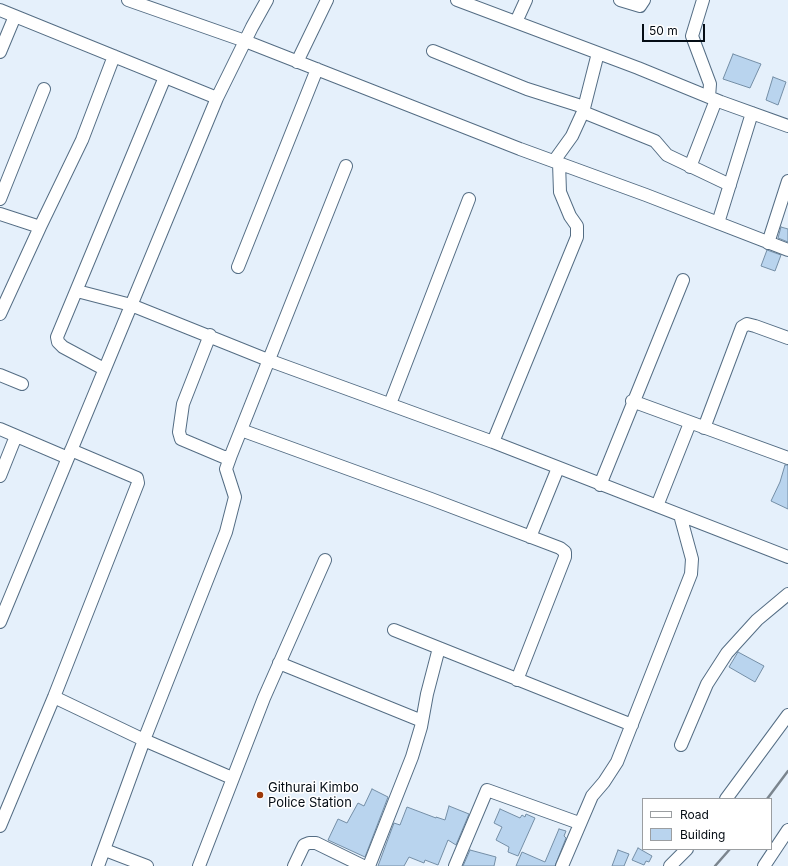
<!DOCTYPE html>
<html>
<head>
<meta charset="utf-8">
<style>
  body { margin:0 }
  #map { position:relative; width:788px; height:866px; overflow:hidden; background:#e5f0fb; font-family:Inter,sans-serif }
  canvas { display:block }
  .legend { position:absolute; left:642px; top:798px; width:130px; height:52px; box-sizing:border-box; background:#fff; border:1px solid #9b9ea1; margin:0; padding:5px 7px; list-style:none; font-size:12px; color:#050d15 }
  .legend li { display:flex; align-items:center; gap:8px; height:20px }
  .legend b { width:20px; border:1px solid #9b9ea1 }
  .scale { position:absolute; left:642px; top:24px; width:63px; height:18px; box-sizing:border-box; border:2px solid #050d15; border-top:0; padding-left:5px; font-size:12px; line-height:14px; white-space:nowrap; color:#050d15; -webkit-text-stroke:3px #fff; paint-order:stroke }
</style>
</head>
<body>
<div id="map">
<canvas width="788" height="866"></canvas>
<ul class="legend">
<li><b style="height:5px;background:#fff"></b>Road</li>
<li><b style="height:11px;background:#b9d4ee"></b>Building</li>
</ul>
<div class="scale">50 m</div>
</div>
<script>
const ctx = document.querySelector('canvas').getContext('2d');
ctx.lineJoin = 'round';
function fillPath(path, color) {
  ctx.fillStyle = color;
  ctx.fill(path, 'evenodd');
}
function poly(rows) {
  const path = new Path2D();
  for (const r of rows) {
    path.moveTo(r[0], r[1]);
    for (let i = 2; i < r.length; i += 2) path.lineTo(r[i], r[i + 1]);
  }
  return path;
}
function strokePath(path, color, width, dash) {
  ctx.strokeStyle = color;
  ctx.lineWidth = width;
  ctx.lineCap = dash ? 'butt' : 'round';
  ctx.setLineDash(dash || []);
  ctx.stroke(path);
}
function label(font, color, halo, rows, align = 'center') {
  ctx.font = font + ' Inter,sans-serif';
  ctx.lineWidth = 3;
  ctx.setLineDash([]);
  ctx.textBaseline = 'middle';
  ctx.strokeStyle = halo;
  ctx.fillStyle = color;
  for (const [text, x, y, turn = 0] of rows) {
    ctx.save();
    ctx.translate(x, y);
    ctx.rotate((+turn || 0) * Math.PI / 180);
    ctx.textAlign = isNaN(turn) ? turn : align;
    if (halo) ctx.strokeText(text, 0, 0);
    ctx.fillText(text, 0, 0);
    ctx.restore();
  }
}
const building = poly([
  [733,54,761,64,750,88,723,79,733,54],
  [773,77,786,82,778,105,766,100,773,77],
  [781,227,788,229,788,242,778,238,781,227],
  [767,250,781,255,775,271,761,266,767,250],
  [785,465,788,465,788,509,771,501,780,482,785,465],
  [738,652,764,666,755,682,729,667,738,652],
  [372,789,388,797,365,857,328,840,338,819,347,823,358,803,364,806,372,789],
  [449,806,469,814,456,845,448,840,438,865,425,860,424,863,409,857,404,866,378,866,394,823,400,825,407,807,436,818,436,817,445,820,449,806],
  [500,809,520,818,522,815,525,817,526,814,535,818,518,856,508,852,509,847,496,840,502,827,494,823,500,809],
  [559,829,566,831,564,836,566,838,555,866,516,866,522,852,545,862,559,829],
  [638,848,652,856,649,862,646,861,644,865,632,860,638,848],
  [470,850,496,857,494,866,463,866,470,850],
  [618,850,629,854,624,866,612,866,618,850]
]);
fillPath(building, '#b9d4ee');
strokePath(building, '#748ea6', 1);
const minor = poly([
  [128,0,245,41,520,149,646,195,788,250],
  [457,0,638,68,721,102,788,126],
  [620,0,640,6,644,0],
  [703,0,692,36,710,84,709,97],
  [0,10,217,98],
  [516,22,526,0],
  [433,51,527,89,584,107],
  [0,52,15,16],
  [297,62,327,0],
  [583,112,655,141,667,155,730,185],
  [554,161,572,136,583,112,598,53],
  [690,167,716,100],
  [0,199,44,89],
  [0,214,40,227,82,140,114,56],
  [718,223,752,113],
  [768,243,788,181],
  [238,267,317,69],
  [77,291,131,305,268,360,493,442,788,557],
  [0,314,40,227],
  [210,335,183,404,179,432,181,439,226,458,231,455,346,166],
  [104,369,63,347,58,342,57,337,165,77],
  [0,375,22,384],
  [632,401,788,458],
  [390,404,469,199],
  [704,428,742,327,747,324,755,326,788,338],
  [0,429,68,458],
  [241,430,431,499,560,548,565,552,565,557,517,680],
  [493,442,577,237,577,226,570,216,560,192,559,163],
  [0,476,16,436],
  [600,485,683,280],
  [657,506,690,423],
  [530,537,558,468],
  [0,622,217,98,252,27,267,0],
  [394,630,632,725],
  [279,663,422,721],
  [54,697,144,740,232,778],
  [681,745,707,684,727,653,757,620,788,594],
  [726,799,788,715],
  [0,826,54,697,138,483,137,478,71,450],
  [105,850,147,866],
  [98,866,144,740,226,532,235,497,226,469,231,455],
  [199,866,264,698,325,560],
  [294,866,304,845,309,843,316,843,363,866],
  [369,866,412,757,421,727,427,694,439,648],
  [455,866,487,790,579,823],
  [562,866,592,796,604,782,617,762,691,574,692,559,680,515],
  [670,866,687,849],
  [764,866,788,830]
]);
strokePath(minor, '#546d84', 14);
strokePath(minor, '#fff', 12);
strokePath(poly([
  [767,799,788,771],
  [715,866,730,849]
]), '#7b858e', 2.5);
for (const [x, y, r, color] of [
  [260,795,4,"#9d3808"]
]) {
  const dot = new Path2D();
  dot.arc(x, y, r, 0, 2 * Math.PI);
  ctx.fillStyle = color;
  ctx.fill(dot);
  strokePath(dot, '#fff', 1.5);
}
label('13px', '#050d15', '#fff', [
  ["Githurai Kimbo",268,788],
  ["Police Station",268,803]
], 'left');
</script>
</body>
</html>
